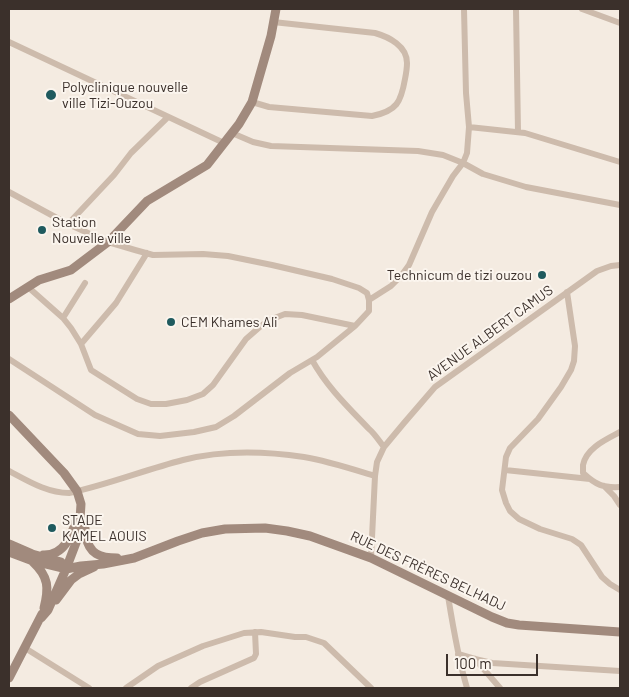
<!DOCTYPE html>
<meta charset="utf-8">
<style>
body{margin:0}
#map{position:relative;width:629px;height:697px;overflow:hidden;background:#f4ebe1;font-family:Barlow,sans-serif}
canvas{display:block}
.frame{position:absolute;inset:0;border:10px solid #3b302b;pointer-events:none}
.scale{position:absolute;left:446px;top:654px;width:92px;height:22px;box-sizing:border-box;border:2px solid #3b302b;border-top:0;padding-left:6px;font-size:15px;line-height:18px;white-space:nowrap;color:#3b302b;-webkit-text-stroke:4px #fbf5ee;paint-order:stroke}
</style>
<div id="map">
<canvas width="629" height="697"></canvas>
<div class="frame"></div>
<div class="scale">100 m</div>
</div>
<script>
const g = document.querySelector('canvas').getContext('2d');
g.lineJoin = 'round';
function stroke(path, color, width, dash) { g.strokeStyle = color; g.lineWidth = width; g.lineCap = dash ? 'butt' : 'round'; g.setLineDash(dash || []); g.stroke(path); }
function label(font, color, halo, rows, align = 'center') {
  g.font = font + ' Barlow,sans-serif'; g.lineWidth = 4; g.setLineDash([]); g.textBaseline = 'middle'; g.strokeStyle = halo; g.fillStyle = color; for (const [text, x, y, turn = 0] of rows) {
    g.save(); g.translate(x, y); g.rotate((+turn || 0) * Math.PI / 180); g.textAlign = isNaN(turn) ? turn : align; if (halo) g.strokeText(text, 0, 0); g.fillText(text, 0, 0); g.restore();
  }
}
stroke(new Path2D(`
 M516 9 518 132
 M582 9 620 23
 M9 42 224 143
 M252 102 269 107 372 116C397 111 401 102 405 79 406 74 407 68 407 63 407 46 389 37 375 33L273 22
 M469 127 525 133 620 162
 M232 133 253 142 271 146 418 151 443 155 463 163 483 174 526 187 620 205
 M9 192 68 224 108 242 135 250 153 255 203 254 228 256 272 265 332 279 359 288 367 293 369 300V311L355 326 317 357 290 373 234 416 216 427 194 432 160 436 138 434 95 415 9 359
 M68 224 114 175 131 153 168 117
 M28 287 63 318 71 328 81 344 91 370 137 399 151 404H166L187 400 203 394 213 385 246 339 262 325 272 319 285 314 302 315 355 326
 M567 292 575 346 574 361 571 370 561 387 538 419 510 448 506 457 502 490 506 503 510 511 519 519 540 529 572 539 581 545 602 577 610 584 620 590
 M369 300 391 286 401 276 409 265 432 212 453 176 463 163 467 153 469 127 466 93 464 9
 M63 318 85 283
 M81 344 116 303 147 253
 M312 360C327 387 348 407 369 429 375 434 379 441 384 447
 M620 432C607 439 586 448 583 465 583 468 583 470 583 473 596 485 603 488 620 487
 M505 470 590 479
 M9 471C28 481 47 493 69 493 107 485 144 470 183 460 222 450 264 451 304 457 328 461 352 469 375 476
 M604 486 614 496 620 505
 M371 558 375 476 377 462 384 447 404 423 435 387 597 271 611 266 620 265
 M448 596C453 627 458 658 467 688
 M25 648 89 688
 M458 654 475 659 492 663 620 671
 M475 659 500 688
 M126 688 158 666 203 646 244 633 261 632 295 637H306L324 643 371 688
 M191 688 200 682 254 658 256 654 255 632`), '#cdbbac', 6);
stroke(new Path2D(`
 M9 299 39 280 71 270 108 242 147 201 207 165 239 124 252 102 271 36 276 9
 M9 415 64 473 77 491 81 504 79 535 66 569 48 610 41 618
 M83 520C85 525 85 530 86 536 89 554 100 558 117 558
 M9 544 32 554 61 562
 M9 552 33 561 66 569 81 566 103 564 134 558 178 541 202 533 225 529 265 528 287 531 310 536 371 558 492 617 507 623 519 625 620 632
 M43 555C64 556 71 536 77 519
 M33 562C49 577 49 588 44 608
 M56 600 71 580 79 574 94 567
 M9 678 42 614`), '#a18a7d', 9);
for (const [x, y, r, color] of [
 [51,95,6,"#1f5a5e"],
 [42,230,5,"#1f5a5e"],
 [542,275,5,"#1f5a5e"],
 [171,322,5,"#1f5a5e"],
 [52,528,5,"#1f5a5e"]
]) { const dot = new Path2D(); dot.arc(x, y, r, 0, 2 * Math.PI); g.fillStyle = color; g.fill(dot); stroke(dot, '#fbf5ee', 2); }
label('14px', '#3b302b', '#fbf5ee', [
 ["Polyclinique nouvelle",62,87],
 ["ville Tizi-Ouzou",62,103],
 ["Station",52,222],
 ["Nouvelle ville",52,238],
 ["Technicum de tizi ouzou",532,275,"right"],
 ["CEM Khames Ali",181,322],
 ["STADE",62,520],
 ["KAMEL AOUIS",62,536]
], 'left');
label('14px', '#3b302b', '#fbf5ee', [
 ["AVENUE ALBERT CAMUS",490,333,-36],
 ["RUE DES FRÈRES BELHADJ",428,571,25]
]);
</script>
